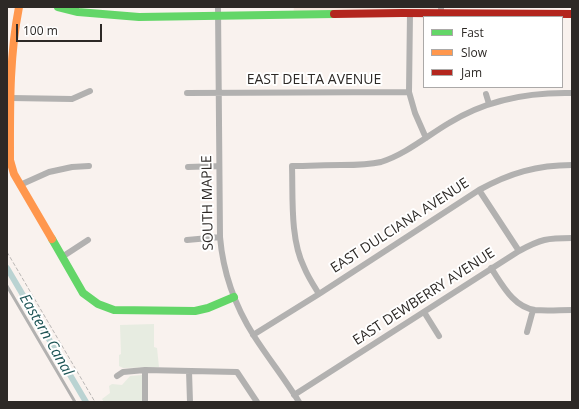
<!DOCTYPE html>
<style>
body{margin:0}
#map{position:relative;width:579px;height:409px;overflow:hidden;background:#f9f2ee;font-family:"Open Sans",sans-serif}
canvas{display:block}
.frame{position:absolute;inset:0;border:8px solid #2d2926;pointer-events:none}
.legend{position:absolute;left:423px;top:16px;width:140px;height:72px;box-sizing:border-box;background:#fff;border:1px solid #aba9a8;margin:0;padding:5px 7px;list-style:none;font-size:12px;color:#2d2926}
.legend li{display:flex;align-items:center;gap:8px;height:20px}
.legend b{width:20px;border:1px solid #aba9a8}
.scale{position:absolute;left:16px;top:24px;width:86px;height:18px;box-sizing:border-box;border:2px solid #2d2926;border-top:0;padding-left:5px;font-size:12px;line-height:14px;white-space:nowrap;color:#2d2926;-webkit-text-stroke:3px #fff;paint-order:stroke}
</style>
<div id="map">
<canvas width="579" height="409"></canvas>
<div class="frame"></div>
<ul class="legend">
<li><b style="height:5px;background:#63d668"></b>Fast</li>
<li><b style="height:5px;background:#ff974d"></b>Slow</li>
<li><b style="height:5px;background:#b3261e"></b>Jam</li>
</ul>
<div class="scale">100 m</div>
</div>
<script>
const g = document.querySelector('canvas').getContext('2d');
g.lineJoin = 'round';
function paint(path, color) { g.fillStyle = color; g.fill(path, 'evenodd'); }
function stroke(path, color, width, dash) { g.strokeStyle = color; g.lineWidth = width; g.lineCap = dash ? 'butt' : 'round'; g.setLineDash(dash || []); g.stroke(path); }
function label(font, color, halo, rows, align = 'center') {
  g.font = font + ' "Open Sans",sans-serif'; g.lineWidth = 4; g.setLineDash([]); g.textBaseline = 'middle'; g.strokeStyle = halo; g.fillStyle = color; for (const [text, x, y, turn = 0] of rows) {
    g.save(); g.translate(x, y); g.rotate((+turn || 0) * Math.PI / 180); g.textAlign = isNaN(turn) ? turn : align; if (halo) g.strokeText(text, 0, 0); g.fillText(text, 0, 0); g.restore();
  }
}
paint(new Path2D(`
 M294 7H441V13L293 16Z`), '#f3e4dd');
paint(new Path2D(`
 M154 324V347L157 348 159 367 123 368 119 366V355L121 354 120 325Z
 M142 375 143 402H104L102 399 110 393 109 386 112 384 122 385 130 376Z`), '#e7ece1');
stroke(new Path2D(`
 M7 268 86 402`), '#bad3d2', 6);
stroke(new Path2D(`
 M7 252 95 402`), '#b9b6b4', 1, [4, 2]);
stroke(new Path2D(`
 M7 286 75 402`), '#b2b1b0', 3);
stroke(new Path2D(`
 M218 7 220 237C223 272 235 306 254 336 268 358 285 379 299 402
 M441 7V13
 M410 13 409 92 415 113 426 138
 M187 93 409 92
 M486 94 489 104
 M11 98 72 99 90 91
 M188 167 219 166
 M20 185 49 172 72 167 89 166
 M479 190 519 251
 M187 240 220 237
 M62 257 88 240
 M491 268C502 284 513 307 535 310 547 311 560 310 572 310
 M319 294C314 286 308 277 304 267 290 239 293 197 292 166 309 166 325 165 341 165 354 165 368 165 381 162 406 154 427 136 449 123 486 100 529 92 572 93
 M424 312 439 336
 M527 332 533 310
 M253 335 319 294 479 190C510 173 537 165 572 165
 M189 371 190 402
 M117 376 123 372 145 370 237 372 257 402
 M294 395 519 251C541 239 547 238 572 238
 M145 402V370`), '#b2b1b0', 6);
stroke(new Path2D(`
 M58 7 78 12 139 17 334 14
 M52 239 83 293 98 304 114 310 195 311 208 308 234 297`), '#63d668', 8);
stroke(new Path2D(`
 M19 7C9 58 10 109 10 160L14 174 52 239`), '#ff974d', 8);
stroke(new Path2D(`
 M334 14 402 13 572 14`), '#b3261e', 8);
label('14px', '#2d2926', '#fff', [
 ["EAST DELTA AVENUE",314,80],
 ["SOUTH MAPLE",208,203,-91],
 ["EAST DULCIANA AVENUE",400,226,-33],
 ["EAST DEWBERRY AVENUE",424,297,-33]
]);
label('italic 15px', '#1d5455', '#fff', [
 ["Eastern Canal",46,335,60]
]);
</script>
